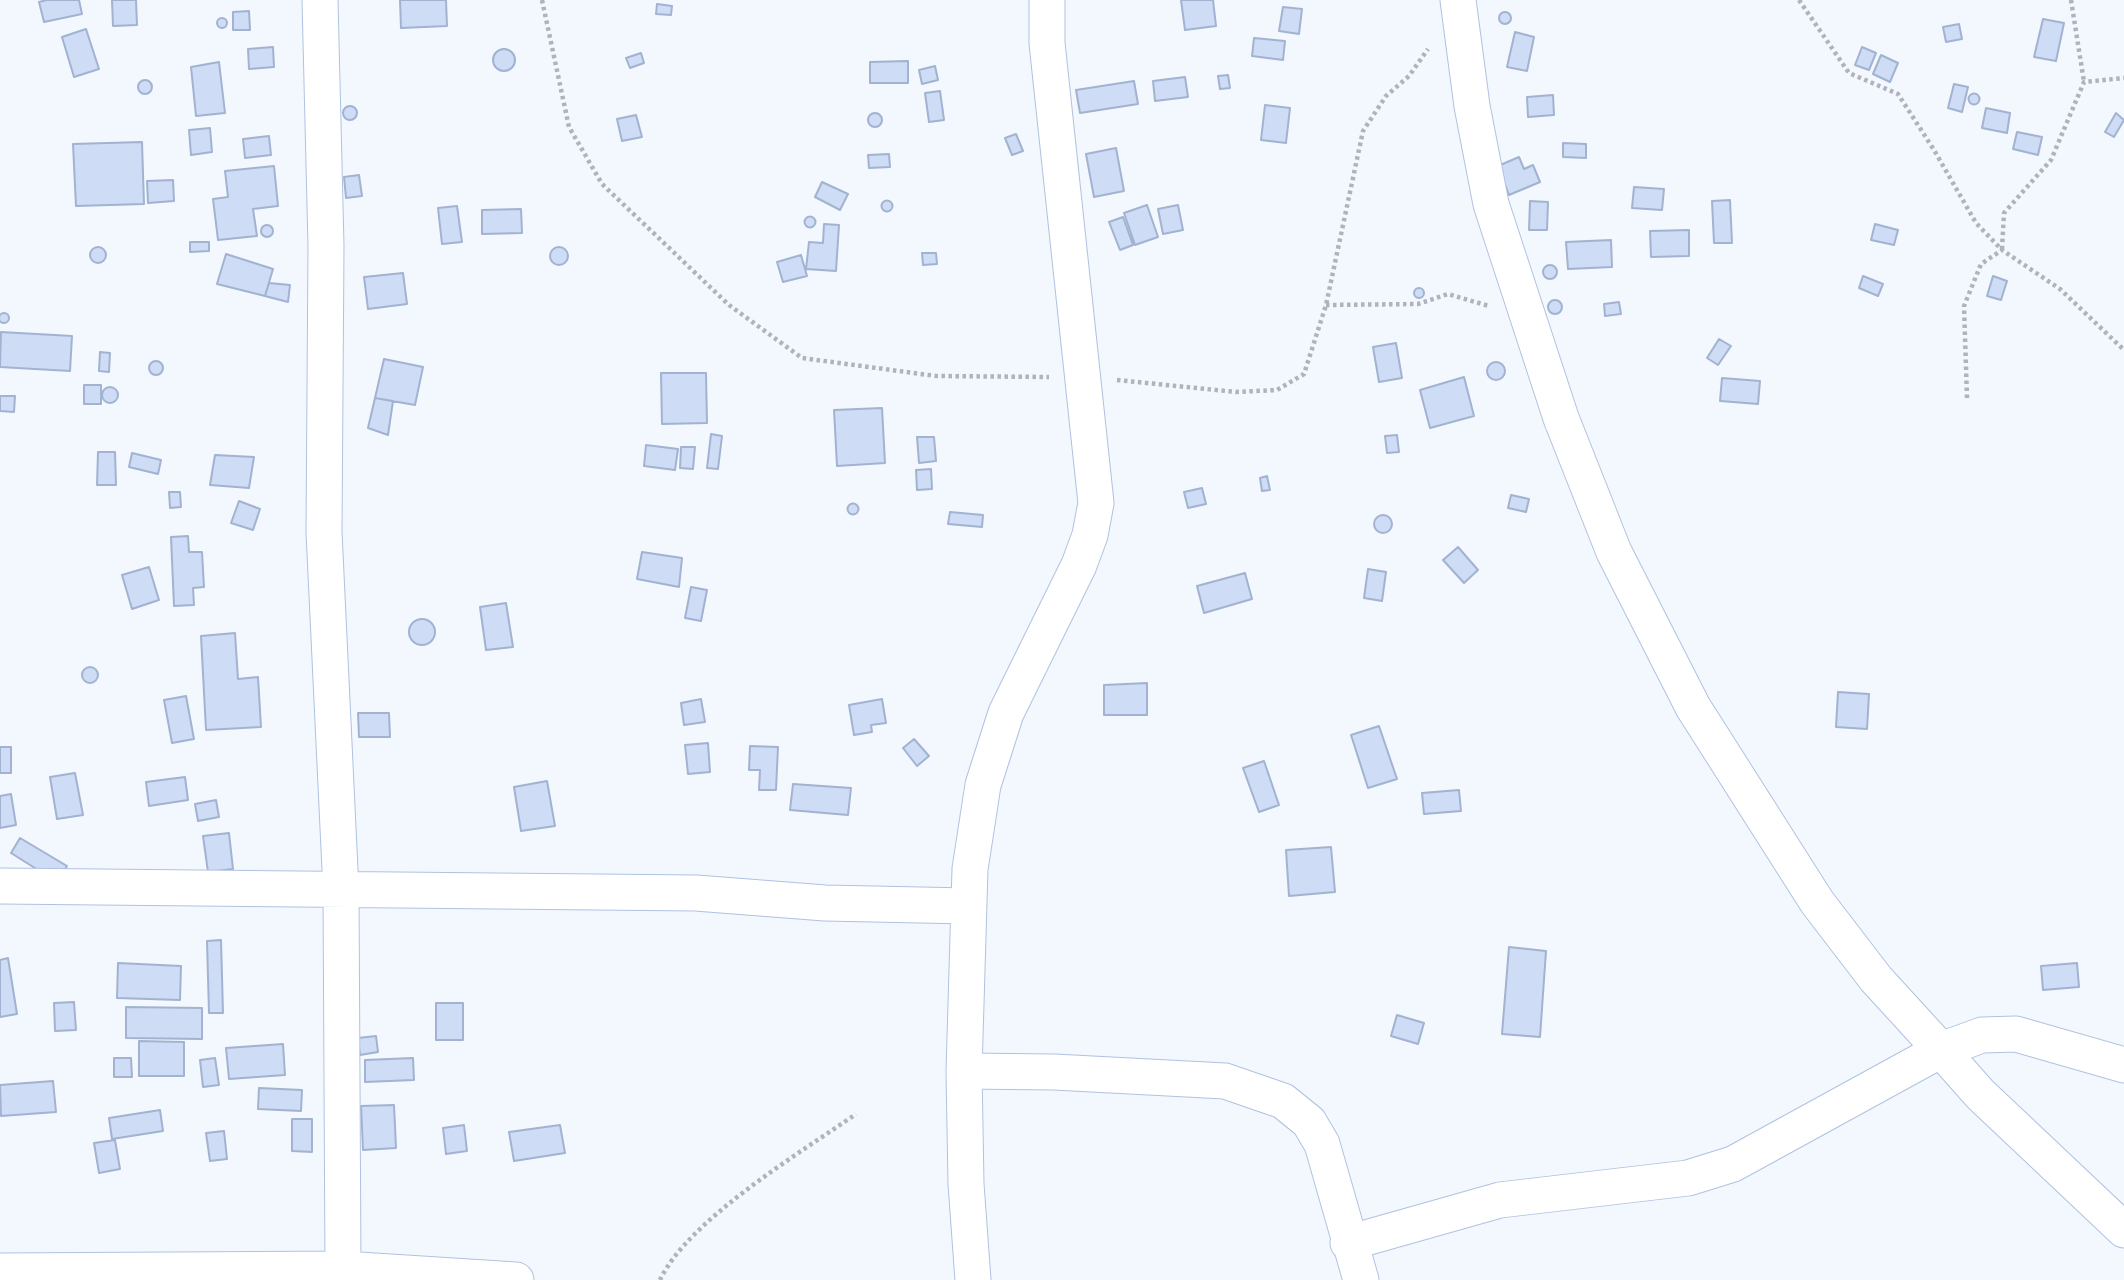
<!DOCTYPE html>
<style>
body{margin:0}
canvas{display:block;background:#f3f7fe}
</style>
<canvas width="2124" height="1280"></canvas>
<script>
const g = document.querySelector('canvas').getContext('2d');
g.lineJoin = 'round';
function paint(path, color) { g.fillStyle = color; g.fill(path, 'evenodd'); }
function stroke(path, color, width, dash) { g.strokeStyle = color; g.lineWidth = width; g.lineCap = dash ? 'butt' : 'round'; g.setLineDash(dash || []); g.stroke(path); }
const building = new Path2D(`
 M47 0H79L82 14 44 22 39 2Z
 M112 0H136L137 25 113 26Z
 M400 0H446L447 26 401 28Z
 M1181 0H1213L1216 26 1185 30Z
 M657 4 672 6 671 15 656 14Z
 M1283 7 1302 9 1299 34 1279 31Z
 M249 11 250 30H233V12Z
 M1499 18a6 6 0 1 1 12 0a6 6 0 1 1-12 0Z
 M217 23a5 5 0 1 1 10 0a5 5 0 1 1-10 0Z
 M2043 19 2064 23 2056 61 2034 57Z
 M1959 24 1962 39 1946 42 1943 27Z
 M86 29 99 69 74 77 62 37Z
 M1515 32 1534 37 1527 71 1507 67Z
 M1254 38 1285 41 1283 60 1252 56Z
 M273 47 274 67 249 69 248 49Z
 M1862 47 1876 53 1869 70 1855 65Z
 M493 60a11 11 0 1 1 22 0a11 11 0 1 1-22 0Z
 M641 53 644 63 630 68 626 58Z
 M1881 55 1898 63 1890 82 1873 74Z
 M908 61V83H870V62Z
 M219 62 225 113 196 116 191 67Z
 M935 66 938 80 922 84 919 70Z
 M1228 75 1230 88 1220 89 1218 76Z
 M1185 77 1188 97 1155 101 1153 81Z
 M138 87a7 7 0 1 1 14 0a7 7 0 1 1-14 0Z
 M1134 81 1138 104 1080 113 1076 90Z
 M1954 84 1968 87 1962 112 1948 108Z
 M940 91 944 120 929 122 925 93Z
 M1968.5 99a5.5 5.5 0 1 1 11 0a5.5 5.5 0 1 1-11 0Z
 M1553 95 1554 115 1528 117 1527 97Z
 M1265 105 1290 108 1286 143 1261 140Z
 M343 113a7 7 0 1 1 14 0a7 7 0 1 1-14 0Z
 M1986 108 2010 113 2007 133 1982 128Z
 M2116 113 2124 120 2114 137 2105 132Z
 M868 120a7 7 0 1 1 14 0a7 7 0 1 1-14 0Z
 M636 115 642 137 622 141 617 119Z
 M210 128 212 152 191 155 189 130Z
 M2017 132 2042 137 2038 155 2013 149Z
 M1016 134 1023 151 1012 155 1005 138Z
 M269 136 271 155 245 158 243 139Z
 M142 142 144 204 76 206 73 144Z
 M1563 143 1586 144V158L1563 157Z
 M1116 148 1124 191 1094 197 1086 154Z
 M889 154 890 167 869 168 868 155Z
 M1519 157 1524 169 1533 165 1540 182 1509 195 1498 166Z
 M274 166 278 206 253 209 257 236 218 240 213 199 228 197 225 171Z
 M359 175 362 196 346 198 344 177Z
 M173 180 174 201 148 203 147 181Z
 M822 182 848 194 840 210 815 197Z
 M1634 187 1664 189 1662 210 1632 208Z
 M1730 200 1732 243H1714L1712 201Z
 M881.5 206a5.5 5.5 0 1 1 11 0a5.5 5.5 0 1 1-11 0Z
 M1530 201 1548 202 1547 230H1529Z
 M1147 205 1158 237 1135 245 1124 213Z
 M1178 205 1183 230 1163 234 1158 209Z
 M457 206 462 242 442 244 438 208Z
 M521 209 522 233 482 234V210Z
 M804.5 222a5.5 5.5 0 1 1 11 0a5.5 5.5 0 1 1-11 0Z
 M1123 217 1133 245 1120 250 1109 222Z
 M824 224 839 225 836 271 806 269 809 242 823 243Z
 M1875 224 1898 230 1894 245 1871 240Z
 M261 231a6 6 0 1 1 12 0a6 6 0 1 1-12 0Z
 M1689 230V256L1651 257 1650 231Z
 M1611 240 1612 267 1568 269 1566 242Z
 M190 242H209V251L190 252Z
 M550 256a9 9 0 1 1 18 0a9 9 0 1 1-18 0Z
 M90 255a8 8 0 1 1 16 0a8 8 0 1 1-16 0Z
 M922 253H936L937 264 923 265Z
 M226 254 273 269 265 296 217 284Z
 M801 255 807 276 783 282 777 262Z
 M1543 272a7 7 0 1 1 14 0a7 7 0 1 1-14 0Z
 M403 273 407 304 368 309 364 277Z
 M1863 276 1883 284 1878 296 1859 288Z
 M1993 276 2007 281 2001 300 1987 296Z
 M269 283 290 285 288 302 265 296Z
 M1414 293a5 5 0 1 1 10 0a5 5 0 1 1-10 0Z
 M1548 307a7 7 0 1 1 14 0a7 7 0 1 1-14 0Z
 M1619 302 1621 314 1605 316 1604 304Z
 M-1 318a5 5 0 1 1 10 0a5 5 0 1 1-10 0Z
 M1 332 72 336 70 371 0 367Z
 M1719 339 1731 346 1718 365 1707 358Z
 M1396 343 1402 378 1379 382 1373 347Z
 M100 352 110 353 109 372 99 371Z
 M384 359 423 367 415 405 375 398Z
 M149 368a7 7 0 1 1 14 0a7 7 0 1 1-14 0Z
 M1487 371a9 9 0 1 1 18 0a9 9 0 1 1-18 0Z
 M661 373H706L707 423 662 424Z
 M1464 377 1474 416 1430 428 1420 390Z
 M1722 378 1760 381 1758 404 1720 401Z
 M84 385H101V404H84Z
 M102 395a8 8 0 1 1 16 0a8 8 0 1 1-16 0Z
 M0 396H15L14 412 0 411Z
 M375 398 393 401 388 435 368 428Z
 M882 408 885 463 837 466 834 410Z
 M711 434 722 436 718 469 707 468Z
 M1397 435 1399 452 1387 453 1385 436Z
 M917 437H934L936 461 919 463Z
 M646 445 678 449 675 470 644 466Z
 M681 447H695L693 469 680 468Z
 M98 452H115L116 485H97Z
 M132 453 161 460 158 474 129 467Z
 M215 455 254 457 249 488 210 485Z
 M931 469 932 489 917 490 916 470Z
 M1267 476 1270 490 1262 491 1260 478Z
 M1202 488 1206 504 1188 508 1184 492Z
 M169 492H180L181 507 170 508Z
 M1511 495 1529 499 1526 512 1508 508Z
 M239 501 260 509 253 530 231 523Z
 M847.5 509a5.5 5.5 0 1 1 11 0a5.5 5.5 0 1 1-11 0Z
 M950 512 983 515 982 527 948 524Z
 M1374 524a9 9 0 1 1 18 0a9 9 0 1 1-18 0Z
 M188 536 189 552H202L204 587 193 588 194 605 174 606 171 537Z
 M1458 547 1478 570 1464 583 1443 560Z
 M642 552 682 558 679 587 637 579Z
 M149 567 159 600 132 609 122 575Z
 M1368 569 1386 572 1382 601 1364 598Z
 M1245 573 1252 599 1204 613 1197 586Z
 M691 587 707 590 701 621 685 618Z
 M506 603 513 647 486 650 480 607Z
 M409 632a13 13 0 1 1 26 0a13 13 0 1 1-26 0Z
 M235 633 238 679 258 677 261 727 206 730 201 636Z
 M82 675a8 8 0 1 1 16 0a8 8 0 1 1-16 0Z
 M1147 683V715H1104V685Z
 M1838 692 1869 694 1867 729 1836 727Z
 M186 696 194 739 172 743 164 700Z
 M701 699 705 722 684 725 681 703Z
 M882 699 886 723 871 725 872 732 854 735 849 705Z
 M358 713H389L390 737H359Z
 M1379 726 1397 779 1368 788 1351 735Z
 M914 739 929 756 917 766 903 748Z
 M708 743 710 772 688 774 685 745Z
 M750 746 778 747 776 790H759L760 770H749Z
 M0 747H11V773H0Z
 M1264 761 1279 805 1259 812 1243 768Z
 M75 773 83 815 57 819 50 777Z
 M185 777 188 800 149 806 146 782Z
 M547 781 555 826 521 831 514 787Z
 M793 784 851 788 848 815 790 810Z
 M1459 790 1461 811 1424 814 1422 793Z
 M11 794 16 825 0 828V796Z
 M216 800 219 817 198 821 195 804Z
 M229 833 233 869 208 872 203 836Z
 M20 838 67 866 57 882 11 853Z
 M1331 847 1335 892 1289 896 1286 850Z
 M221 940 223 1013H209L207 941Z
 M1509 947 1546 951 1540 1037 1502 1034Z
 M8 958 17 1014 0 1017V960Z
 M118 963 181 966 180 1000 117 998Z
 M2077 963 2079 987 2043 990 2041 966Z
 M74 1002 76 1030 55 1031 54 1003Z
 M436 1003H463V1040H436Z
 M126 1007 202 1008V1039L126 1038Z
 M1397 1015 1424 1023 1418 1044 1391 1036Z
 M376 1036 378 1052 360 1055 358 1038Z
 M139 1041 184 1042V1076H139Z
 M283 1044 285 1075 229 1079 226 1048Z
 M114 1058H131L132 1077H114Z
 M215 1058 219 1085 203 1087 200 1060Z
 M413 1058 414 1080 365 1082V1060Z
 M53 1081 56 1112 1 1116 0 1085Z
 M259 1088 302 1090 301 1111 258 1109Z
 M394 1105 396 1148 363 1150 361 1106Z
 M160 1110 163 1131 112 1139 109 1118Z
 M292 1119H312V1152L292 1151Z
 M464 1125 467 1151 446 1154 443 1128Z
 M560 1125 565 1153 514 1161 509 1132Z
 M224 1131 227 1159 210 1161 206 1133Z
 M115 1140 120 1169 99 1173 94 1143Z`);
paint(building, '#cedcf5');
stroke(building, '#a1b3d1', 2);
const minor = new Path2D(`
 M320 0 326 246 324 532 341 891 343 1269 516 1280
 M0 886 696 893 825 903 969 906
 M2124 1065 2016 1034 1982 1035 1941 1050 1980 1094 2124 1230
 M964 1071 1054 1072 1225 1081 1283 1101 1309 1122 1322 1144 1361 1280
 M1348 1243 1500 1200 1688 1178 1733 1164 1941 1050 1876 979 1817 902 1693 707 1614 552 1561 418 1491 204 1472 106 1458 0
 M0 1271 343 1269V1280
 M973 1280 966 1184 964 1071 970 869 983 785 1006 713 1079 565 1090 535 1096 503 1047 43V0`);
stroke(minor, '#b0c2e1', 37);
stroke(new Path2D(`
 M542 0 569 127 602 184 729 305 802 358 936 376 1049 377
 M1799 0 1849 73 1898 94 1934 150 1976 223 2002 250
 M2071 0 2084 82
 M2002 249 2004 213 2051 160 2084 82 2124 78
 M1326 305 1418 304 1448 294 1489 306
 M1117 380 1236 392 1277 390 1304 374 1326 305 1363 131 1386 96 1409 76 1428 49
 M1967 398 1964 306 1981 264 2002 250 2060 289 2124 350
 M660 1280C688 1220 800 1153 856 1114`), '#aeb3bc', 4.5, [3.5, 3.5]);
stroke(minor, '#fff', 35);
</script>
